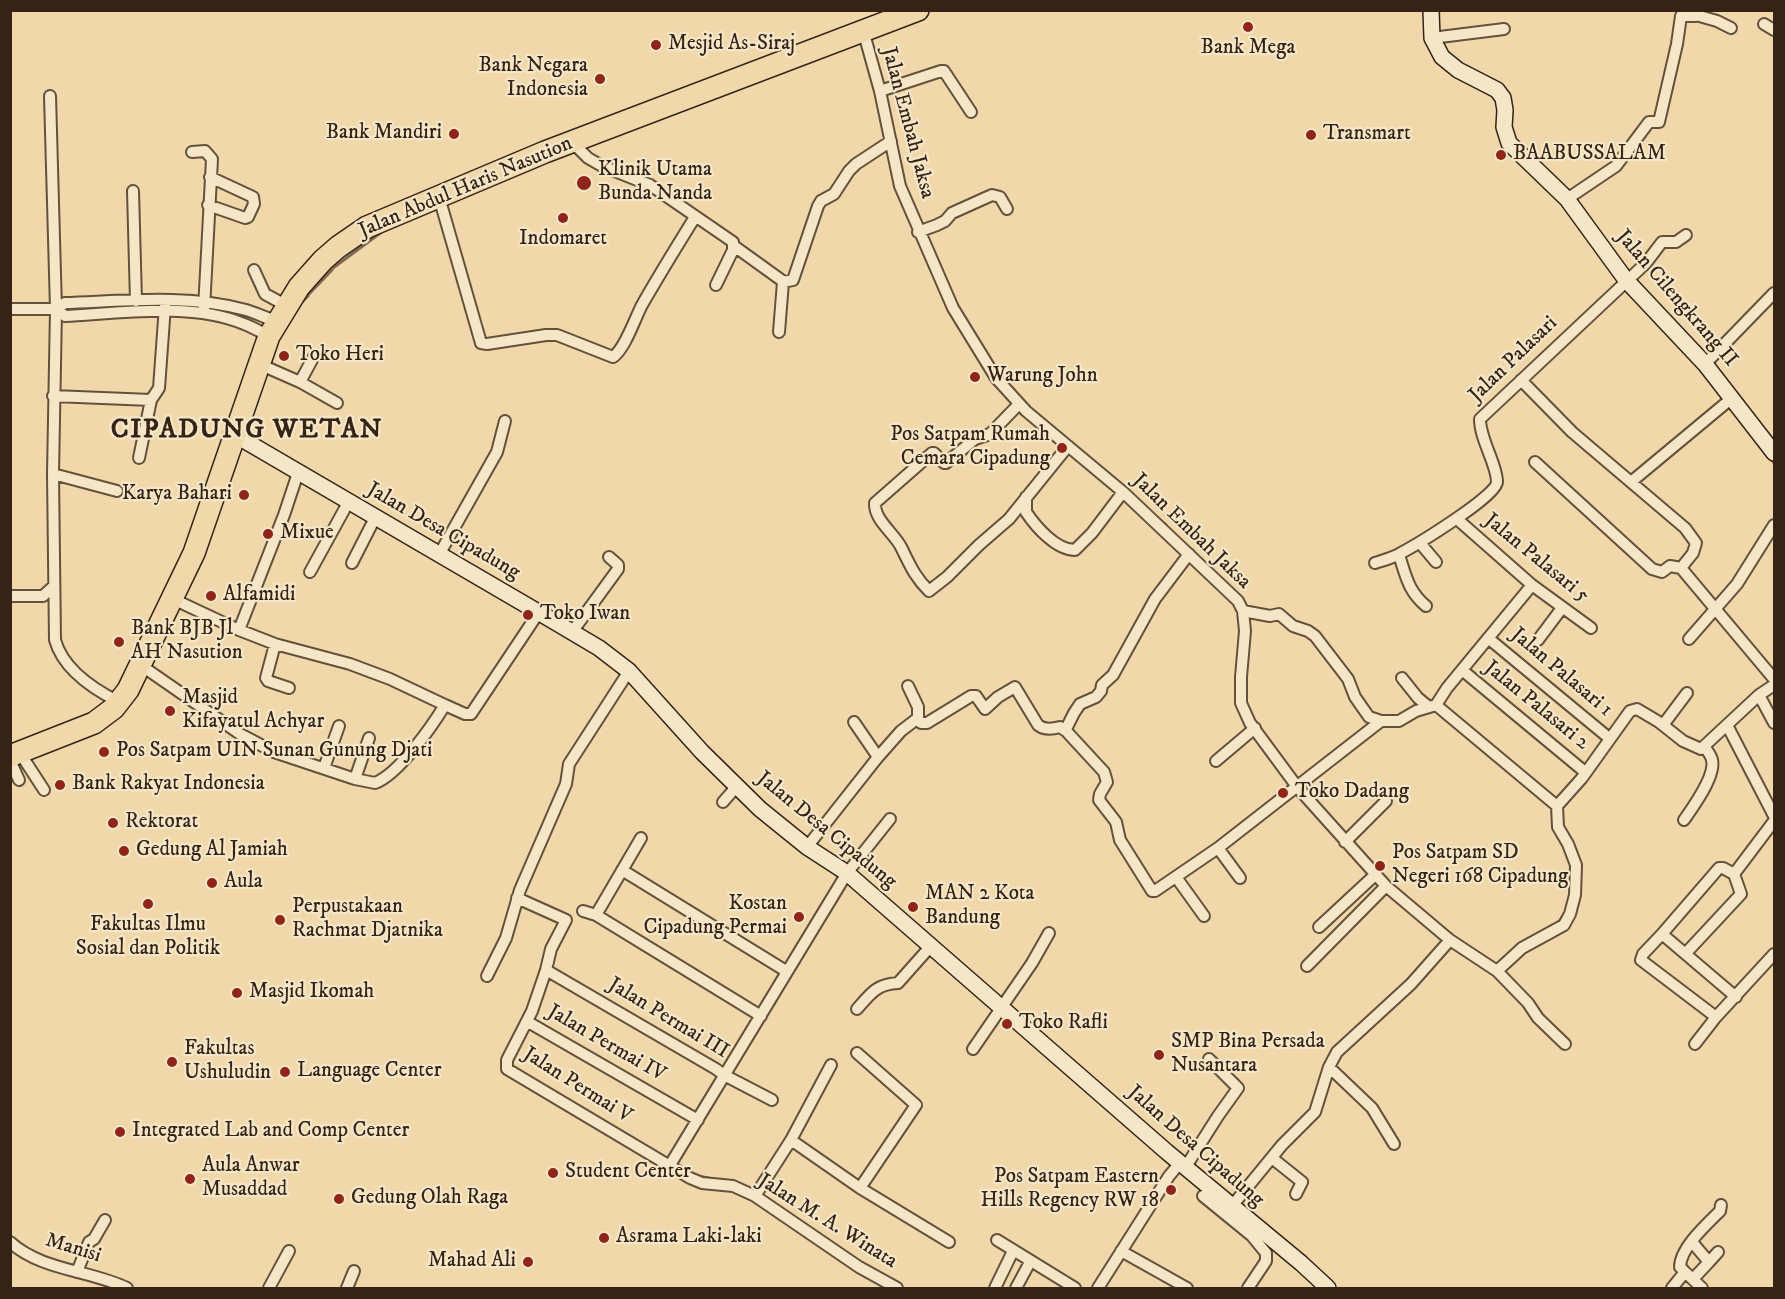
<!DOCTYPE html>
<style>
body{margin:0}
#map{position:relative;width:1785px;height:1299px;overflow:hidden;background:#f1d8aa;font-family:"IM FELL DW Pica",serif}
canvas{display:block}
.frame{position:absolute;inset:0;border:12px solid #352416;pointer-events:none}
</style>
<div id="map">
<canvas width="1785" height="1299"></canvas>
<div class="frame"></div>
</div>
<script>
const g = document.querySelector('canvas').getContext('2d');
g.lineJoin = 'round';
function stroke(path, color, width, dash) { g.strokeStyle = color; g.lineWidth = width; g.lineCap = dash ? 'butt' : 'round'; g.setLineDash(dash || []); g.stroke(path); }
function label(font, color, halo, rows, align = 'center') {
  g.font = font + ' "IM FELL DW Pica",serif'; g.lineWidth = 4.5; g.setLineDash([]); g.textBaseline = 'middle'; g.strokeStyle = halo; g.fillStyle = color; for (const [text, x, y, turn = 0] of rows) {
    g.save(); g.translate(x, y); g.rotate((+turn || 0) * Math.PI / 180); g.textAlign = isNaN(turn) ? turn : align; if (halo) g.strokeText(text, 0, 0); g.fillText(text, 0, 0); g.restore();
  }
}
stroke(new Path2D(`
 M333 268 383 231
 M309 294 332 270
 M301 303 308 296
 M1770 457 1774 463
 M1155 516 1166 525
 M1558 923 1564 914
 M698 1176 718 1180`), '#7f6b51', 3);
const street = new Path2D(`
 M1696 15 1717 21 1731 28
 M1764 24 1774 30
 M863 30 880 91 900 186 953 308 996 378 1026 411 1123 492 1238 601 1243 611 1245 631 1241 677V703L1250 723 1298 788 1386 886 1450 940 1497 971 1528 1003 1538 1018 1565 1044
 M1432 38 1504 29
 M880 91 941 71H944L971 112
 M50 96 56 309 53 474 55 640C63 669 93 689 119 702
 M572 142 588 158 602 166 650 185 733 242V250L716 285
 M192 152 205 151 212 159 204 309
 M133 191 136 301
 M439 197 481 343 487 344 546 335H557L613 357C625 349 635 318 642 305 659 275 677 246 695 217
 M1567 199 1616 166 1649 122H1659L1677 44 1681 16H1695L1697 10
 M208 205 245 218 248 217 254 204 253 197 210 177
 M918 232 937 225 945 221 952 213 992 195 1000 197 1007 209
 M734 246 784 282
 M254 270 265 294 287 306
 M10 309H56L65 316C120 313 192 302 244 324 252 327 261 332 269 336
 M56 309 65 303C125 301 188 294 246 310 256 313 266 318 276 321
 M779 332 783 282 793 280 818 206 821 201 834 194 849 171 856 164 891 141
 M259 364 300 382 337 403
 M1705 364 1774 293
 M1521 380 1572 432 1685 528 1696 543 1693 553 1681 568 1774 679
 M300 382 313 358
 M53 396 151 400
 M1019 404 990 434 975 439 946 463H944L934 453H932L875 503C874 520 894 533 901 547 910 565 914 576 929 591L947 577 979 545 1009 519 1068 446
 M139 458 151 400 159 388 165 306
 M1535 462 1652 569 1662 572 1670 566 1681 568
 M53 474 117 491
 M1631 482 1732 398
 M1026 497V512C1036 527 1056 550 1075 550L1092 533 1123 492
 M1457 519 1532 585 1591 628
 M1420 543 1436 562
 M440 553 497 452 505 421
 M1189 554 1155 599 1113 675 1102 685 1101 691 1096 697 1080 704 1074 713 1066 729 1068 733 1104 772 1107 782 1100 794 1099 800 1116 822 1120 840 1152 891H1155L1218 848 1381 721
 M1399 555C1406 576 1408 591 1426 606
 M352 563 376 516
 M1375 563C1384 560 1393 558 1401 553 1416 545 1497 496 1497 482 1497 464 1480 440 1480 419L1646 263 1662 242H1676L1686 235
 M310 572 349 501
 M10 596H43L54 586
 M173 599 239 630 275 644 350 664 390 679 445 705
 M1243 611 1270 616 1279 614 1293 626 1308 631 1315 636 1348 679 1355 697 1369 717 1381 721H1399L1416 711 1436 705 1447 688 1532 585
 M239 630 284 515 298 473
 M572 632 618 569V565L609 557
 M1488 638 1609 738
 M1689 639 1737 584 1774 525
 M1538 640 1562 608
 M275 644 266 678 268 681 289 688
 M142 666 240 734 274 752 355 779 375 783C399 774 432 726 445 705L465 714H471L539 612
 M1462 670 1585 772
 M1402 678 1418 698 1429 707
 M1759 695 1774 723
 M1436 705 1557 806
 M917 719 921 723H927L971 696H976L985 709 998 697 1015 687 1038 725C1044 730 1053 729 1060 727L1066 731
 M854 722 878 757
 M1663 725 1687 693
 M1727 725 1774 816
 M20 753 44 790
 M10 760 19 780
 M1216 761 1255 728
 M324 768 339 726
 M355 779 369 738
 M723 802 737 786
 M1684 820C1693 807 1716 776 1712 760 1711 755 1707 751 1705 747
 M1345 842 1386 801
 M807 847 878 757 901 731 918 718V707L908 686
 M1218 848 1240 878
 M622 870 786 971
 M1734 874 1723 868H1719L1662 934 1736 997
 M1176 877 1204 916
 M517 898 566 920 551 949 546 970 532 1011 507 1060V1069L690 1178 702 1183 733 1186 755 1196 859 1267 897 1288
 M583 911 596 915 761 1016
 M596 915 641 838
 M1319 927 1375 875
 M1662 934 1643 954 1641 960 1716 1017
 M1686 953 1741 894 1734 874 1774 821
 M1307 966 1386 886
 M546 970 716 1069 724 1075 772 1100
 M1497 971 1522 948 1564 925 1570 914 1575 895 1576 865 1568 844 1558 827 1557 806 1582 778 1630 711 1637 709 1659 722 1683 741 1701 749 1759 695 1774 685
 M487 976 506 938 520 890 566 784 569 764 629 671
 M857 1009C871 993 877 984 898 983L930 947
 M528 1022 698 1120
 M1695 1044 1716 1017 1774 954
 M973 1049 1032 963 1049 933
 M857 1053 916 1105 860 1188
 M1329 1067 1372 1108 1394 1144
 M791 1140 860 1188 949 1242
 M1272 1158 1302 1182 1296 1194
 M670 1165 847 873 890 819
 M1185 1168 1218 1116 1238 1088 1209 1059
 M755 1196 791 1140 831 1065
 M1203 1196 1252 1236 1266 1253V1261L1248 1288
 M1232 1206 1282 1145 1315 1112 1329 1067 1337 1052 1411 984 1450 940
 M997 1240 1075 1288
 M10 1242C42 1271 90 1270 127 1288
 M1692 1242 1709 1262 1718 1252
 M1121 1251 1187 1288
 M77 1272 89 1242 94 1239 105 1220
 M1685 1272 1702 1288
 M1693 1279 1709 1262
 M269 1288 289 1251
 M347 1288 354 1271
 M995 1288 1013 1251
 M1016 1288 1030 1262
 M1098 1288 1169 1176 1180 1163
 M1672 1288 1685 1272 1680 1267C1680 1248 1707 1224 1720 1211L1721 1205`);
const secondary = new Path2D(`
 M1431 10 1432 38 1442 57 1458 70 1497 90 1503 98 1505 110 1504 127 1509 143 1567 199 1626 280 1705 364 1774 453
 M235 435 550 619 599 648 629 671 702 752 760 809 807 847 847 873 1167 1152 1301 1263 1328 1288`);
const highway = new Path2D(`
 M10 756 94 723 114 708 128 690 194 553 269 336 299 287 323 260 338 247 367 227 545 152 918 10`);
stroke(street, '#64513b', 14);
stroke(secondary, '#352416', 18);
stroke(highway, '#352416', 24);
stroke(street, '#f6e6c8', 10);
stroke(secondary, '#f6e6c8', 15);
stroke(highway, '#f1d8aa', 21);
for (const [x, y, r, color] of [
 [1248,27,6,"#8f2418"],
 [656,45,6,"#8f2418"],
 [600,79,6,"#8f2418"],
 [454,134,6,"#8f2418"],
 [1311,135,6,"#8f2418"],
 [1501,155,6,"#8f2418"],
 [584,183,8,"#8f2418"],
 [563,218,6,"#8f2418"],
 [284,356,6,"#8f2418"],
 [975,377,6,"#8f2418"],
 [1062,448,6,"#8f2418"],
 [244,495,6,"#8f2418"],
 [268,534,6,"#8f2418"],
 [211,596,6,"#8f2418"],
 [528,615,6,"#8f2418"],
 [119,642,6,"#8f2418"],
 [170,711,6,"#8f2418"],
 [104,752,6,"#8f2418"],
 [60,785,6,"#8f2418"],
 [1283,793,6,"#8f2418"],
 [113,823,6,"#8f2418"],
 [124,851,6,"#8f2418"],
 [1380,866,6,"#8f2418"],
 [212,883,6,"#8f2418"],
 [148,904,6,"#8f2418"],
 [913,907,6,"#8f2418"],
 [799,917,6,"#8f2418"],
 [280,920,6,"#8f2418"],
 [237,993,6,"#8f2418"],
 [1007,1024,6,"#8f2418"],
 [1159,1055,6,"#8f2418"],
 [172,1062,6,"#8f2418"],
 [285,1072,6,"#8f2418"],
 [120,1132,6,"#8f2418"],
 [553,1173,6,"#8f2418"],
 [190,1179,6,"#8f2418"],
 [1171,1190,6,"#8f2418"],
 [339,1199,6,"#8f2418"],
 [604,1238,6,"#8f2418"],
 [528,1262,6,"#8f2418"]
]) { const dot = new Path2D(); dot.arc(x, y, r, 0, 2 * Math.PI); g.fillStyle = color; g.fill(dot); stroke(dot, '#f6e6c8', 2); }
label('21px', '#352416', '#f6e6c8', [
 ["Mesjid As-Siraj",668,45],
 ["Bank Mega",1248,49,"center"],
 ["Bank Negara",588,67,"right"],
 ["Indonesia",588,91,"right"],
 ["Bank Mandiri",442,134,"right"],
 ["Transmart",1323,135],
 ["BAABUSSALAM",1513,155],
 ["Klinik Utama",598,171],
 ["Bunda Nanda",598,195],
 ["Indomaret",563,240,"center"],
 ["Toko Heri",296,356],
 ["Warung John",987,377],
 ["Pos Satpam Rumah",1050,436,"right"],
 ["Cemara Cipadung",1050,460,"right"],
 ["Karya Bahari",232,495,"right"],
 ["Mixue",280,534],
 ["Alfamidi",223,596],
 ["Toko Iwan",540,615],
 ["Bank BJB Jl",131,630],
 ["AH Nasution",131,654],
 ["Masjid",182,699],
 ["Kifayatul Achyar",182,723],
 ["Pos Satpam UIN Sunan Gunung Djati",116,752],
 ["Bank Rakyat Indonesia",72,785],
 ["Toko Dadang",1295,793],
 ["Rektorat",125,823],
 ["Gedung Al Jamiah",136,851],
 ["Pos Satpam SD",1392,854],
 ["Negeri 168 Cipadung",1392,878],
 ["Aula",224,883],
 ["MAN 2 Kota",925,895],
 ["Bandung",925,919],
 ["Kostan",787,905,"right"],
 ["Cipadung Permai",787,929,"right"],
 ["Perpustakaan",292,908],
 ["Rachmat Djatnika",292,932],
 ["Fakultas Ilmu",148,926,"center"],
 ["Sosial dan Politik",148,950,"center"],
 ["Masjid Ikomah",249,993],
 ["Toko Rafli",1019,1024],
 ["SMP Bina Persada",1171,1043],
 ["Nusantara",1171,1067],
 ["Fakultas",184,1050],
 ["Ushuludin",184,1074],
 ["Language Center",297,1072],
 ["Integrated Lab and Comp Center",132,1132],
 ["Aula Anwar",202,1167],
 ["Musaddad",202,1191],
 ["Student Center",565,1173],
 ["Pos Satpam Eastern",1159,1178,"right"],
 ["Hills Regency RW 18",1159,1202,"right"],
 ["Gedung Olah Raga",351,1199],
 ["Asrama Laki-laki",616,1238],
 ["Mahad Ali",516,1262,"right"]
], 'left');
label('21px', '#352416', '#f6e6c8', [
 ["Jalan Embah Jaksa",907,123,75],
 ["Jalan Abdul Haris Nasution",466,188,-23],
 ["Jalan Cilengkrang II",1676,299,49],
 ["Jalan Palasari",1514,360,-44],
 ["Jalan Desa Cipadung",443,532,30],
 ["Jalan Embah Jaksa",1191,532,44],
 ["Jalan Palasari 5",1536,559,39],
 ["Jalan Palasari 1",1561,673,40],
 ["Jalan Palasari 2",1536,706,39],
 ["Jalan Desa Cipadung",826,831,39],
 ["Jalan Permai III",668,1019,31],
 ["Jalan Permai IV",606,1044,30],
 ["Jalan Permai V",577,1086,32],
 ["Jalan Desa Cipadung",1195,1147,41],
 ["Jalan M. A. Winata",827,1222,32],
 ["Manisi",73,1249,17]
]);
g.letterSpacing = '1.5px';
label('bold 27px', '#352416', '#f6e6c8', [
 ["CIPADUNG WETAN",247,431]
]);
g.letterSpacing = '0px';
</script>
